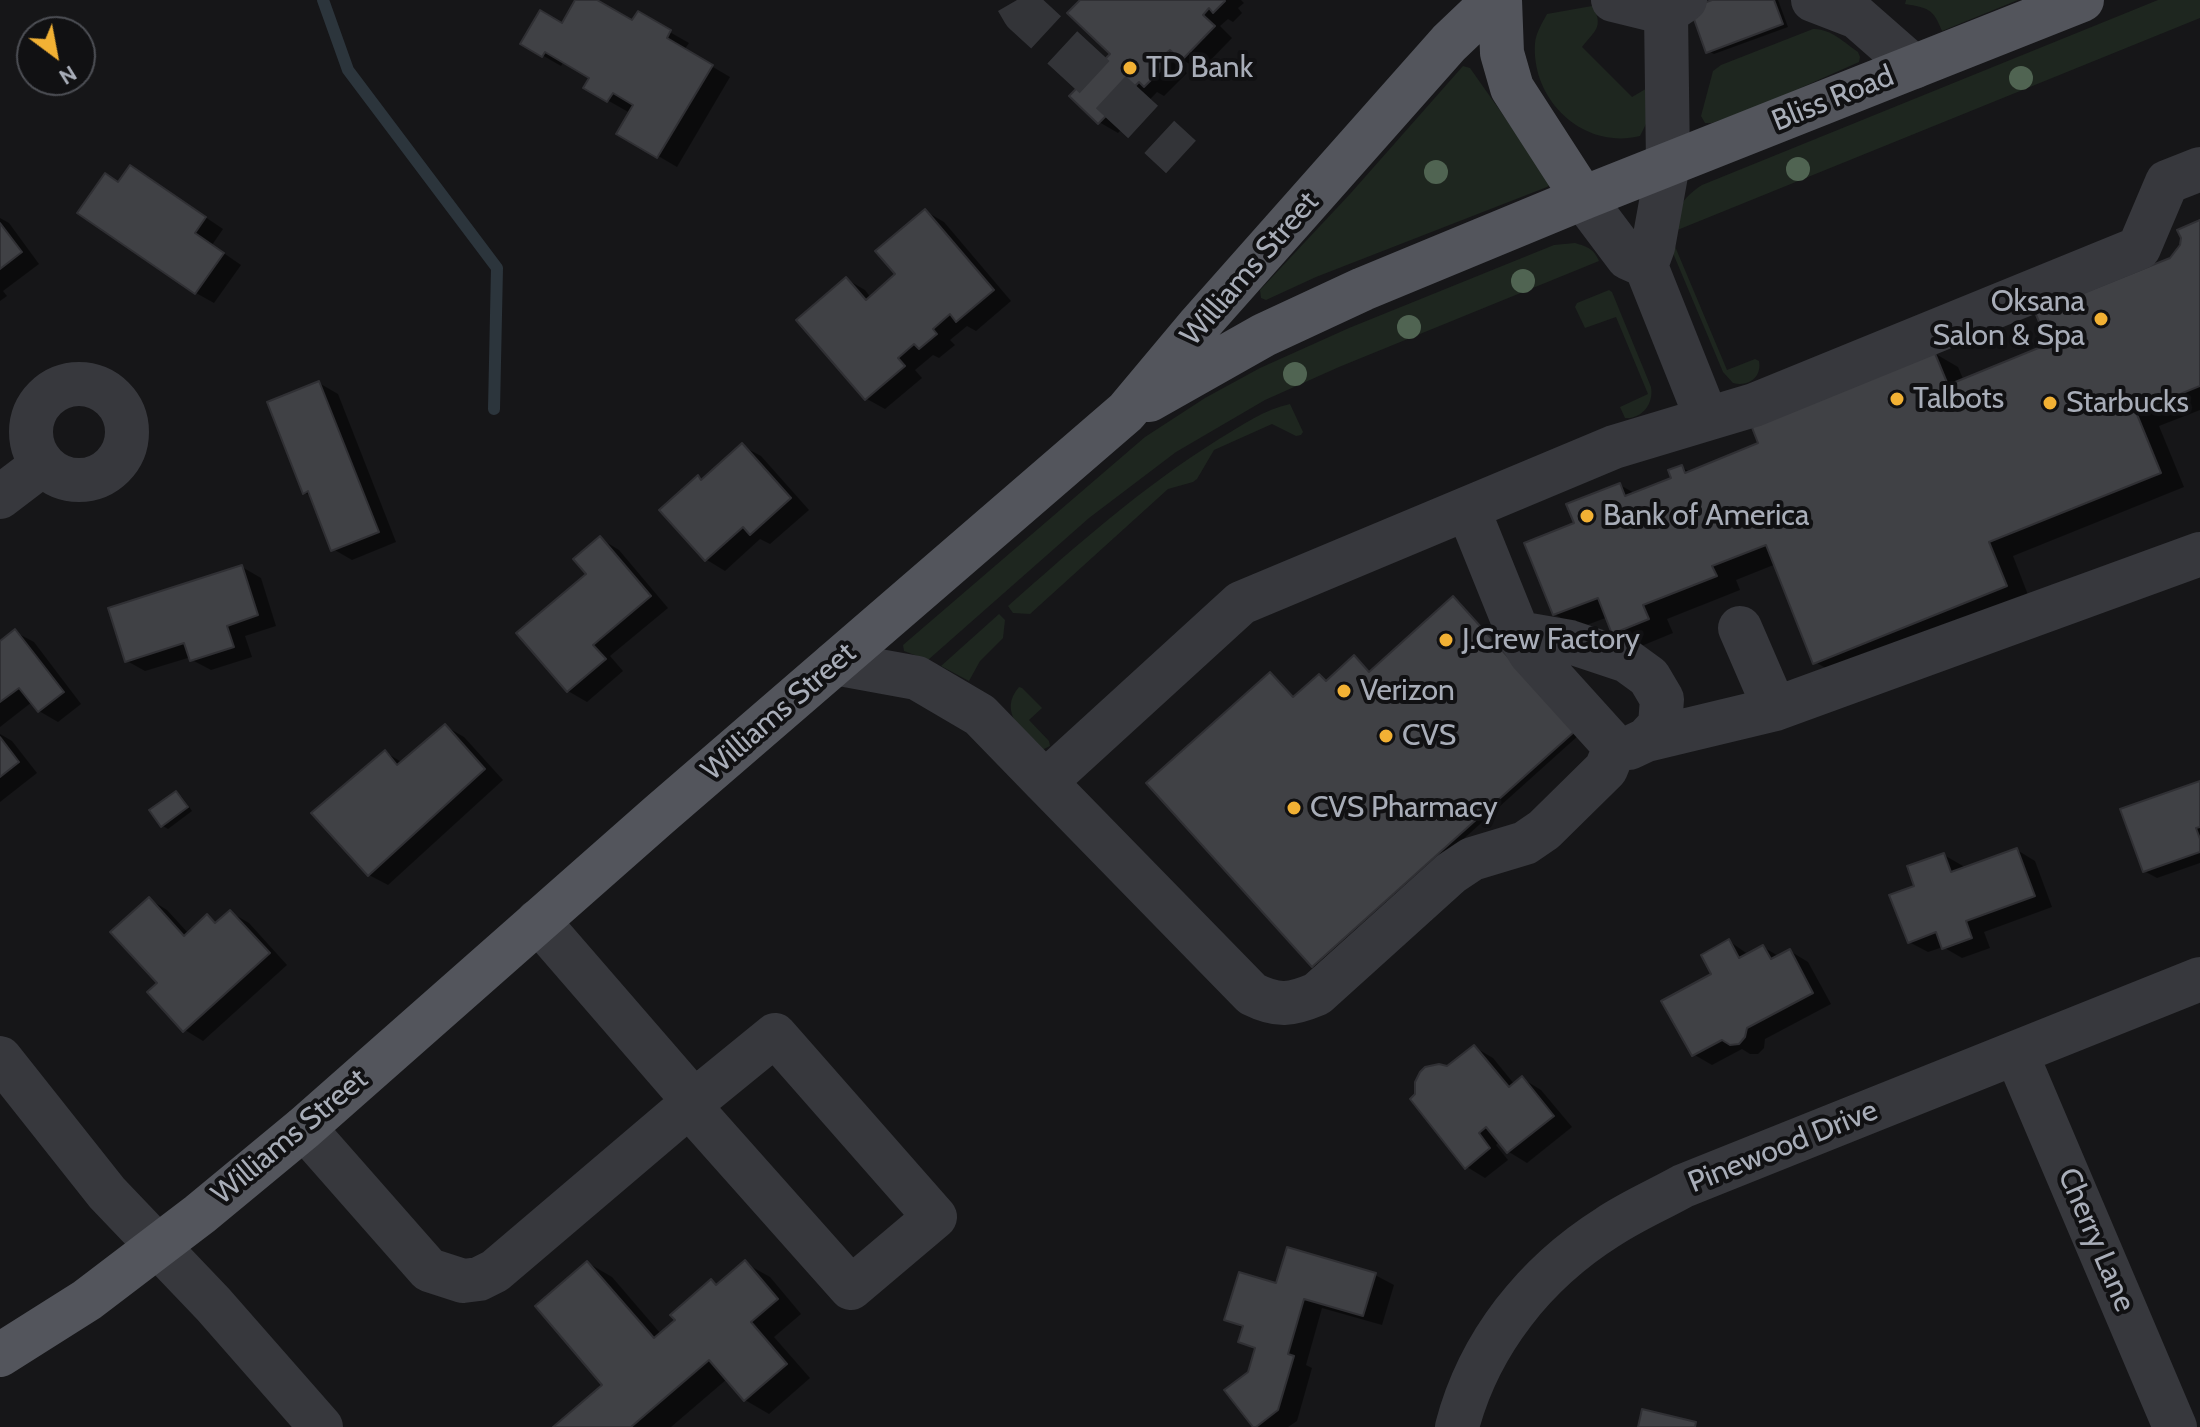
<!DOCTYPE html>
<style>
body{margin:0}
#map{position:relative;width:2200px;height:1427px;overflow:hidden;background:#161618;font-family:Cabin,sans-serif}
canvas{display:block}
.north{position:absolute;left:16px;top:16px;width:80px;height:80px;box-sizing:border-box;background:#111113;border:2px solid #4d4f55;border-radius:50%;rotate:148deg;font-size:22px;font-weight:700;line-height:32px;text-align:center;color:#a8adb8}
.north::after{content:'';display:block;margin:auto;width:28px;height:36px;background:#f2b134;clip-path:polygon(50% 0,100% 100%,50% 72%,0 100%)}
</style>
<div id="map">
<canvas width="2200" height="1427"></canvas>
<div class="north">N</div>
</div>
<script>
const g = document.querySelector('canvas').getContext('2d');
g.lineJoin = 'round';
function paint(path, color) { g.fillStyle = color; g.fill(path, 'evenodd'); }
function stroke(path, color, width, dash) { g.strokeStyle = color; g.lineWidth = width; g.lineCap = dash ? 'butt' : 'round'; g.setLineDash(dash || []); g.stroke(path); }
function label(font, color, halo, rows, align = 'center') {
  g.font = font + ' Cabin,sans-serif'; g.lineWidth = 8; g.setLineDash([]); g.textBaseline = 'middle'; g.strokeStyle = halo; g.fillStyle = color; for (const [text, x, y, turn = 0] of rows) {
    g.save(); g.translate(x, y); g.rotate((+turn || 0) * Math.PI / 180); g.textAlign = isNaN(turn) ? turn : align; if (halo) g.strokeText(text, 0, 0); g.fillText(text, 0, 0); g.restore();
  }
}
paint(new Path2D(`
 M1906 0H2018L1942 31C1933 8 1928 8 1905 4Z
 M2158 0H2200V18L1670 233C1678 210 1680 199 1702 185Z
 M1592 6C1605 26 1594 32 1582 47L1632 97 1649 87 1657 102 1640 136C1583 150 1531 100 1535 43 1536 33 1542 23 1547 14Z
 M1813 29C1830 28 1845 43 1858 52L1860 57 1859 62 1762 105 1712 123H1705L1701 116 1713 71 1721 65Z
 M1463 66 1470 68 1551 183 1547 187 1316 277 1266 300 1261 298 1260 290 1350 194Z
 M1575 243C1588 247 1594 249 1599 261L1339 367 1265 400 1176 452 1089 518 928 660 904 651 903 645 1145 437 1205 398 1260 368 1349 328 1554 245Z
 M1674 244 1727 370 1755 359 1759 361C1762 377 1749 387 1733 383L1723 372 1670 246Z
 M1609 290 1612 292 1651 387C1654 404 1642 419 1625 418L1620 407 1648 394 1616 317 1585 328 1575 307 1577 303Z
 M1290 404 1303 432 1301 435 1296 436 1272 424 1214 450 1197 479 1193 482 1168 489 1030 614 1013 613 1008 606C1076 546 1142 487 1219 439 1241 426 1265 409 1290 404Z
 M999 614 1005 620 1003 638 980 661 969 681 941 666Z
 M1019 687 1022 688 1042 708 1029 720 1049 741 1050 746 1040 751C1024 733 997 712 1019 687Z`), '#1e261f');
paint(new Path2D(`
 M578 0H594L633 23 638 14 689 43 684 50 730 77 677 167 619 133 630 113 586 88 592 77 564 61 561 66 523 44 563 26Z
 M1082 0H1241L1244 3 1238 8 1242 13 1233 22 1228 19 1220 26 1232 38 1201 70 1186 62 1181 68 1187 73 1164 96 1157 92 1118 133 1099 122 1113 54Z
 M1717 0H1778L1788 27 1714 54 1708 51Z
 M131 167 223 229 212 245 241 265 214 303 196 293 120 183Z
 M925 211 944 222 1011 301 976 331 967 326 950 340 955 345 939 358 933 355 915 370 922 378 885 409 867 399 799 320 846 279 865 290 871 298 898 275Z
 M0 218 9 223 39 264 3 291 7 296 0 301Z
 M2200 222V410L2159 426 2184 487 2013 556 2030 600 1840 676 1815 662 1776 564 1736 580 1740 590 1667 619 1673 633 1639 647 1614 633 1608 617 1579 628 1554 614 1576 524 1620 485 1636 494 1673 479 1681 467 1690 472 1760 444 1934 353 1958 367 1964 381 2050 345 2171 259Z
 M319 383 338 394 396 542 352 560 333 549 312 497 304 492Z
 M742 446 761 456 809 510 770 544 760 539 725 571 707 560 662 510 698 478 703 481Z
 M601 539 619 550 668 608 610 656 623 671 587 702 568 691Z
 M242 567 261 578 276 626 245 636 252 657 211 670 192 660 191 657 145 671 127 661Z
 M1454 598 1459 601 1579 735 1319 969 1313 966 1149 783 1270 674 1276 678 1295 698 1319 676 1327 682 1354 658 1370 673Z
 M15 632 34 642 81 704 58 722 39 711 32 702 0 727V643Z
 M445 726 464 737 503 780 388 885 369 875 385 752 403 763Z
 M0 734 12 741 37 773 0 802Z
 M2200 783V863L2157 878 2144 871Z
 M176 793 182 797 192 811 168 829 163 826 152 811Z
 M2017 850 2035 861 2052 907 1984 932 1990 948 1962 958 1943 947 1928 952 1909 942 1917 887 1944 855 1963 866 1964 869Z
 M149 899 167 910 189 934 207 917 218 923 230 912 249 923 287 965 203 1041 185 1030 160 984Z
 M1729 941 1749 955 1763 947 1780 957 1790 951 1808 962 1831 1004 1765 1039 1764 1048 1758 1054H1750L1742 1049 1712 1065 1693 1054 1714 974Z
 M1474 1047 1493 1058 1515 1085 1523 1079 1541 1090 1572 1127 1527 1163 1509 1152 1500 1141 1496 1145 1508 1160 1485 1178 1467 1167 1448 1068Z
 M588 1263 612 1277 661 1334 711 1282 718 1286 745 1263 770 1277 801 1314 774 1337 810 1378 769 1414 745 1400 727 1379 671 1427H556L605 1385Z
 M1375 1275 1394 1285 1382 1325 1322 1308 1306 1365 1312 1368 1297 1421 1288 1427H1255L1250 1373 1257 1351 1240 1342 1244 1329 1227 1319 1277 1286Z`), '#0007');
stroke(new Path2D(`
 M323 0 348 70 497 268 494 409`), '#2c353c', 12);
const building = new Path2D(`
 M575 0H597L632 20 638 11 671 30 667 38 713 65 657 158 616 134 633 105 613 93 607 102 583 88 589 78 545 52 542 57 520 44 540 10 562 23Z
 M1080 0H1224L1225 1 1213 13 1209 8 1203 15 1215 26 1181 61 1170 50 1163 56 1169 62 1144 87 1139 82 1098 124 1069 96 1110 54 1067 13Z
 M1712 0H1774L1783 24 1706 53 1690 8Z
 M130 165 206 217 195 233 224 253 195 294 77 213 105 173 118 182Z
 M925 209 994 290 956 322 950 314 933 329 937 334 919 349 914 344 898 358 905 366 865 400 796 320 846 277 866 300 895 274 875 251Z
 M2200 220V386L2136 412 2161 473 1989 542 2007 586 1813 664 1766 545 1712 566 1717 576 1643 605 1649 619 1612 634 1598 598 1553 615 1524 543 1574 523 1566 504 1620 483 1625 496 1671 478 1668 470 1682 465 1685 473 1758 443 1751 425 1934 351 1948 385 2048 344 2035 312 2170 258 2180 245 2181 238 2177 230Z
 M0 223 22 252 0 269Z
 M319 381 379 532 331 551 308 491 303 494 267 402Z
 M742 443 791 498 750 535 743 527 705 561 659 510 698 475 701 480Z
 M600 536 651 596 593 645 606 659 567 692 516 633 586 574 573 559Z
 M242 565 258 615 227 626 234 647 190 661 184 643 125 662 108 608Z
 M1453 596 1575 731 1312 967 1146 783 1270 672 1293 697 1319 674 1326 681 1354 655 1369 672Z
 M15 629 64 692 38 712 19 688 0 702V641Z
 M445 724 485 769 368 876 311 813 385 750 397 765Z
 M0 737 19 762 0 777Z
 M2200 781V827L2196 828 2200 839V852L2143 872 2120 809Z
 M176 791 188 807 161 827 149 810Z
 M2017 848 2035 896 1966 921 1972 938 1942 949 1936 932 1908 943 1889 895 1914 886 1907 866 1944 853 1951 872Z
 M149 897 184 936 207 914 215 923 230 910 270 953 183 1032 147 992 157 983 110 932Z
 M1729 939 1739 958 1763 945 1771 959 1790 949 1813 993 1747 1028 1745 1037 1739 1044 1730 1045 1722 1040 1692 1056 1661 1001 1711 974 1701 955Z
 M1474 1045 1509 1087 1522 1076 1554 1116 1507 1153 1486 1127 1479 1133 1490 1148 1465 1169 1410 1099 1415 1094V1082L1420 1072 1425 1067 1439 1064 1447 1066Z
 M1287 1247 1376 1273 1363 1316 1304 1299 1288 1354 1294 1356 1278 1410 1256 1427H1253L1224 1390 1248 1372 1255 1348 1238 1342 1243 1326 1224 1320 1239 1272 1276 1283Z
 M745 1260 778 1299 751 1322 787 1364 744 1401 709 1360 631 1427H553L602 1385 535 1306 587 1261 654 1338 675 1320 670 1315 711 1279 716 1285Z
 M1642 1409 1696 1422 1695 1427H1638Z`);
paint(building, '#404145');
stroke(building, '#303034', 2);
stroke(new Path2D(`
 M1017 0 1024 12 1181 157`), '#333438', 44, [44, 22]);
stroke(new Path2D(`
 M1613 0 1666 13
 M1685 0 1666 13 1668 164 1653 247 1646 266 1707 419 1754 405 2139 248 2167 182 2200 169
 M1813 0 1857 17 1914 67
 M1583 198 1628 258 1646 266
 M31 432a48 48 0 1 1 96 0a48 48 0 1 1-96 0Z
 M0 497 42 465
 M1468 509 1518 633 1530 653 1615 747 1629 748 1646 740 1660 725 1662 699 1649 677 1627 661 1570 642 1518 633
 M1740 628 1775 709
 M835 663 917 678 980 715 1045 782 1241 603 1614 447 1707 419
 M1646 740 1775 709 2200 554
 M1045 782 1252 994C1278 1007 1291 1005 1317 994L1451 873 1472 859 1525 843 1544 830 1606 769 1615 747
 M2016 1053 2175 1427
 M0 1058 107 1193 213 1304 321 1427
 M689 1106 851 1288 935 1217 775 1035 694 1101
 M304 1128 429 1270 463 1281 479 1279 495 1271 689 1106 694 1101 538 921
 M1457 1427C1479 1343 1535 1273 1608 1227 1632 1211 1658 1200 1683 1186L2200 979`), '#37383d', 44);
stroke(new Path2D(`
 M1500 0 1502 53 1512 88 1583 198
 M1149 400 1264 335 1363 289 1583 198 2082 0
 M0 1355 87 1300 200 1214 304 1128 659 815 1126 412 1198 326 1449 43 1494 0`), '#53555c', 44);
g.fillStyle = '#506452';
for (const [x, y] of [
 [2021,78],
 [1798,169],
 [1436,172],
 [1523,281],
 [1409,327],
 [1295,374]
]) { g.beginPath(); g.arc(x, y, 12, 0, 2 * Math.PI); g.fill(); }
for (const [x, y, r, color] of [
 [1130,68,8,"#f2b134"],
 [2101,319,8,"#f2b134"],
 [1897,399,8,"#f2b134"],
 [2050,403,8,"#f2b134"],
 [1587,516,8,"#f2b134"],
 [1446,640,8,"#f2b134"],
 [1344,691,8,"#f2b134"],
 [1386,736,8,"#f2b134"],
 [1294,808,8,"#f2b134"]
]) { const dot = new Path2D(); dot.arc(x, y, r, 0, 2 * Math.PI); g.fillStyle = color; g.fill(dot); stroke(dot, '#111113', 3); }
label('30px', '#a8adb8', '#111113', [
 ["TD Bank",1146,68],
 ["Oksana",2085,302,"right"],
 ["Salon & Spa",2085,336,"right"],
 ["Talbots",1913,399],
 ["Starbucks",2066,403],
 ["Bank of America",1603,516],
 ["J.Crew Factory",1462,640],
 ["Verizon",1360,691],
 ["CVS",1402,736],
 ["CVS Pharmacy",1310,808]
], 'left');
label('30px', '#a8adb8', '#111113', [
 ["Bliss Road",1833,99,-22],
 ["Williams Street",1250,269,-49],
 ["Williams Street",779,712,-41],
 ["Williams Street",290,1137,-40],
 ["Pinewood Drive",1783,1147,-22],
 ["Cherry Lane",2096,1240,67]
]);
</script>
